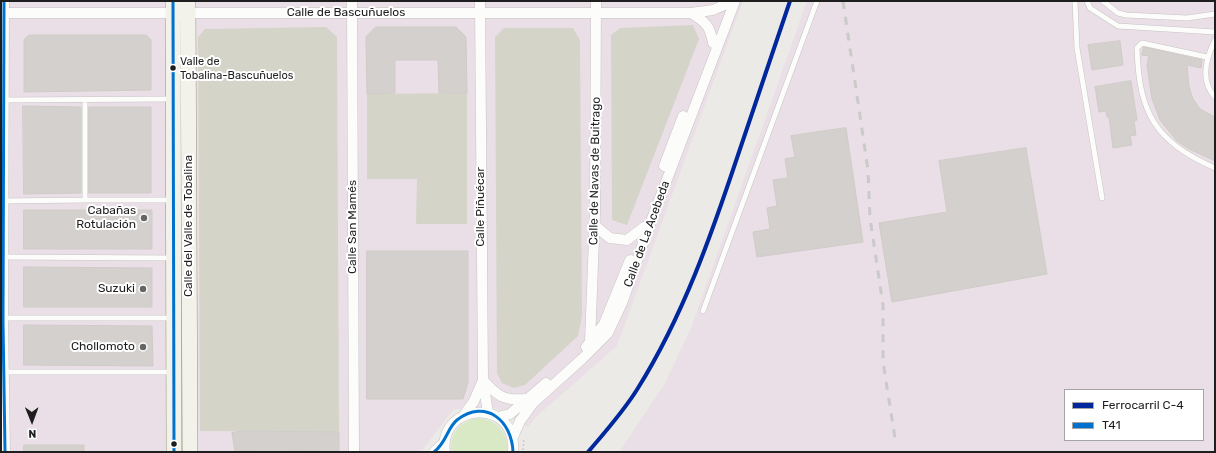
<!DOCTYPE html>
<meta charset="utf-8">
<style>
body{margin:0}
#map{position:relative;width:1216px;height:453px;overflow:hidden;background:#eceae7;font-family:Rubik,sans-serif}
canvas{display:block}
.frame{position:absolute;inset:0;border:2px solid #1e1e1e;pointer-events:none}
.legend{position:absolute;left:1064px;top:389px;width:140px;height:52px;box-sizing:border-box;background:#fff;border:1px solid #a5a5a5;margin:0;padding:5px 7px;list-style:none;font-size:12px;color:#1e1e1e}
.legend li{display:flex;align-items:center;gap:8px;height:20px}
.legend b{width:20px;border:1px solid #a5a5a5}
.north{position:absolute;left:12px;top:401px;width:40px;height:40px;-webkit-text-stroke:3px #fff;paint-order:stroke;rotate:179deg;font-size:11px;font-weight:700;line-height:16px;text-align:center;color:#1e1e1e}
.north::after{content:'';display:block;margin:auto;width:14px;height:18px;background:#1e1e1e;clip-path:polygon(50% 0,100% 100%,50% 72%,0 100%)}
</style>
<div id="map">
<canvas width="1216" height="453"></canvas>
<div class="frame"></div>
<ul class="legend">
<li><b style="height:5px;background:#00289c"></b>Ferrocarril C-4</li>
<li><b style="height:5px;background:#0072ce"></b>T41</li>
</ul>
<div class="north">N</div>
</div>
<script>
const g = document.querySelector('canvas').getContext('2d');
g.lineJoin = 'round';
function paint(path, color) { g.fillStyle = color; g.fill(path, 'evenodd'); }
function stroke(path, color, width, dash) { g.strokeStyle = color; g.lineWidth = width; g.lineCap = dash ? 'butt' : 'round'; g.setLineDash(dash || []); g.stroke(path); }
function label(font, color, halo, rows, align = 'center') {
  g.font = font + ' Rubik,sans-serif'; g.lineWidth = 4; g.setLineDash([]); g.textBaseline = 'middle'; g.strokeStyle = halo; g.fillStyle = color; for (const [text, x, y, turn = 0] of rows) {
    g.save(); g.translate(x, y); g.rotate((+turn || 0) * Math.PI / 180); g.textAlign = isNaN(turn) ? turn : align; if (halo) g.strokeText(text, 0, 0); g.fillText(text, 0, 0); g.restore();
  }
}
paint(new Path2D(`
 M1 1H743L617 346 536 417 528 427 495 408 454 409 423 449 416 452H1Z
 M807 1H1215V452H619L665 383 691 328ZM1065 390H1203V440H1065Z`), '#eadfe6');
paint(new Path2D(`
 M693 25 699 39 627 225 612 220 611 35 620 28Z
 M326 27 337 37 339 432 200 431 198 37 205 29Z
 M504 28H573L580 40 582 316 578 336 525 385 514 388 502 383 497 373 495 37Z
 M467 93V224H416L417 179H367V94Z`), '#d5d4c9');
paint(new Path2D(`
 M479 418C497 420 509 433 507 452H451C449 433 461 420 479 418Z`), '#d9e9c6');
const building = new Path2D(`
 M376 27H456L466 37 467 93H439L438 60H395V93L367 94 366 37Z
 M29 35H146L151 40V90L24 92V40Z
 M1120 41 1123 65 1092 70 1088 45Z
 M1144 47 1202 60 1201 68 1187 65 1189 87 1193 99 1200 109 1215 117V161L1189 149 1177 141 1160 120 1152 99 1147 65 1149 56 1142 55Z
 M1131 81 1137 120 1134 121 1136 135 1130 136 1132 145 1113 148 1109 117H1107L1106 111 1099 112 1095 87Z
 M23 106 81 107V193L24 194Z
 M89 107H151V193H89Z
 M846 128 863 242 757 257 753 232 770 229 767 208 777 206 773 180 788 178 785 159 795 157 791 136Z
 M1026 148 1047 274 892 302 879 223 947 212 939 161Z
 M24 210H152V249H24Z
 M367 251H468V382L463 399H367Z
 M24 267 152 268V307H24Z
 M24 325 152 326 153 366 24 365Z
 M243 431 339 432V452L285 450V452H255L254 450 235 452 232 433Z
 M24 445H84V452H24Z`);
paint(building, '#d3d0ce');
stroke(building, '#cfccc8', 1);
const service = new Path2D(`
 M1075 1 1077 48 1102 198
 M1087 1 1090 8 1118 26 1215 32
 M1103 1 1118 13 1126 15 1187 18 1215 14
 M1215 40C1206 58 1200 81 1215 97
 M1207 57 1142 43 1137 48C1139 114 1155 141 1215 168
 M4 100 171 99
 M85 200H171
 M4 201 85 200V100
 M3 257 172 258
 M703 311 817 1
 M3 318H172
 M5 372H172`);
const minor = new Path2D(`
 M4 1 3 322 5 452
 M352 1 354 452
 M480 1 483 380 488 413
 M1 13H691L713 10 729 3
 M691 13C706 22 710 26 713 43
 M664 166 683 116
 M594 225 610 238 627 240 644 227
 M590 342 595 213 596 1
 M586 347 604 324 630 260
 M483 380C497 396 504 401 526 399
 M464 415 474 401 483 380
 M498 417 510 414 546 383
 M513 437 520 421 533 403 582 359 608 333 622 303 650 224 735 1
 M434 452 445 442
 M445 452C437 403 518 396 513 452`);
const secondary = new Path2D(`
 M173 1 174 452
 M188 1 190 452`);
stroke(service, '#c5c4c3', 6);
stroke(minor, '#c5c4c3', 11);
stroke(secondary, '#94957f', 16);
stroke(new Path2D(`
 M523 450 524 438`), '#d5c8c6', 1.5, [2, 2]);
stroke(service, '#fcfcfb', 5);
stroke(minor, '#fcfcfb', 10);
stroke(secondary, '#f3f2ea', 15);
stroke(new Path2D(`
 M843 1 868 170 870 218 883 305V362L895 438`), '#cacac9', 3, [8, 8]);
stroke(new Path2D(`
 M4 1 3 322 5 452
 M173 1 174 452
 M434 452C447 442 447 428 457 420 486 398 512 421 513 452`), '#0072ce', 3);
stroke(new Path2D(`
 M588 452C606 431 624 411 638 388 683 316 711 236 738 155 755 104 773 52 790 1`), '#00289c', 4);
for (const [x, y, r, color] of [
 [173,68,3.5,"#1e1e1e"],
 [144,218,4,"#666564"],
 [143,289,4,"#666564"],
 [143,347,4,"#666564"],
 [174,444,3.5,"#1e1e1e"]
]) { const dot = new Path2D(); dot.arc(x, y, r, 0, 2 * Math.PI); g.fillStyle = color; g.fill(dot); stroke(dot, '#fff', 1.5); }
label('11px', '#1e1e1e', '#fff', [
 ["Valle de",180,62],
 ["Tobalina-Bascuñuelos",180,76]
], 'left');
label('12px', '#1e1e1e', '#fff', [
 ["Calle de Bascuñuelos",346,13],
 ["Calle de Navas de Buitrago",595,171,-89],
 ["Calle Piñuécar",481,207,-90],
 ["Calle del Valle de Tobalina",189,226,-90],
 ["Calle San Mamés",353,227,-90],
 ["Calle de La Acebeda",647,234,-70]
]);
label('12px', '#1e1e1e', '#fff', [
 ["Cabañas",136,211],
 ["Rotulación",136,225],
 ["Suzuki",135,289],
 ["Chollomoto",135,347]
], 'right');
</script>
